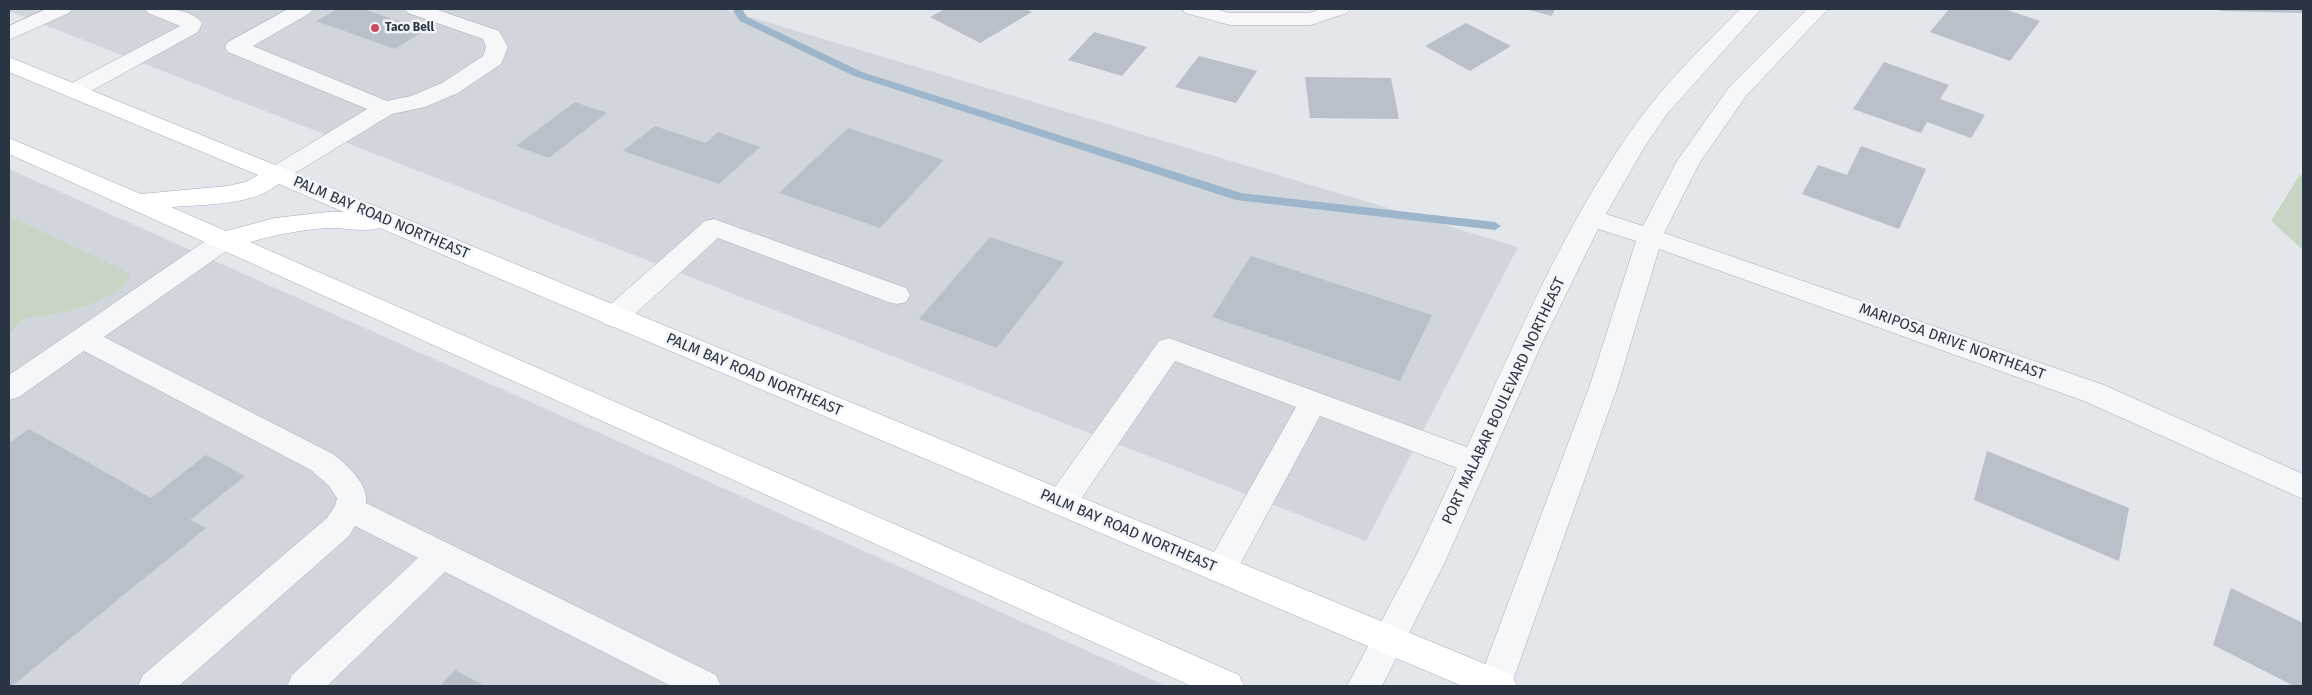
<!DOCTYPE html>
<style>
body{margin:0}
#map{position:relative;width:2312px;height:695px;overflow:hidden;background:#e3e6eb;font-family:"Fira Sans",sans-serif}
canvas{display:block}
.frame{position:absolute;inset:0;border:10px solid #2a3544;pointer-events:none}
</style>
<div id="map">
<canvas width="2312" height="695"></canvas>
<div class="frame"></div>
</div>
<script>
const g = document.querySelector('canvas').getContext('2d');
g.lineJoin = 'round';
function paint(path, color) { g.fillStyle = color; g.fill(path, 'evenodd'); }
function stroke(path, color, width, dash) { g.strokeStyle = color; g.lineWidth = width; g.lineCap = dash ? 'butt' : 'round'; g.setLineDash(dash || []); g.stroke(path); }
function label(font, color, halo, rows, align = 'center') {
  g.font = font + ' "Fira Sans",sans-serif'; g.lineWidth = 5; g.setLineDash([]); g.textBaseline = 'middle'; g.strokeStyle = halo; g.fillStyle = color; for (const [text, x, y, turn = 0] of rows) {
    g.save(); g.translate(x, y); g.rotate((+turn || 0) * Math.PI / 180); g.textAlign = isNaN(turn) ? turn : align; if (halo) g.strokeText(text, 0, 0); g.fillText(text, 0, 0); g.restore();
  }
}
paint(new Path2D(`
 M9 9H723L1518 247 1366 541 9 11Z
 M9 169 1166 686H9Z`), '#d1d6dd');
paint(new Path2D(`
 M2303 174V250L2271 221 2299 176Z
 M9 216 130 273C127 296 70 312 50 315 43 317 33 315 26 318 20 320 14 329 9 333Z`), '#c9d5c4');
paint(new Path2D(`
 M732 9H742L747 17 862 72 1241 193 1495 222 1501 226 1495 230 1236 200 854 76 740 21Z`), '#9eb6cb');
paint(new Path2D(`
 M337 9H363L417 27 413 29 422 32 395 49 316 21Z
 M945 9H1025L1032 12 980 43 930 17Z
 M1525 9H1555L1552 16Z
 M1949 9H2004L2040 21 2010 61 1930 32Z
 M2218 9H2303V13L2221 11Z
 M1466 23 1511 46 1470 71 1425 46Z
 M1094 32 1147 47 1122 76 1068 60Z
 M1199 56 1257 71 1236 103 1175 87Z
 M1884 62 1949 85 1940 99 1985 115 1971 138 1927 122 1921 133 1853 109Z
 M1305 77 1391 78 1399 119 1310 118Z
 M575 102 607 113 549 158 516 146Z
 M655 126 706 143 718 132 760 147 719 184 623 151Z
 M848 128 944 160 880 228 779 193Z
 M1861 146 1926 169 1899 229 1802 194 1818 165 1847 175Z
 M990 237 1064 262 997 348 919 319Z
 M1251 256 1432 315 1400 381 1212 317Z
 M29 429 151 498 206 455 245 476 190 520 206 528 12 686H9V443Z
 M1987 451 2129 508 2119 561 1974 500Z
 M2231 588 2303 623V686H2294L2213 645Z
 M455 670 485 686H440Z`), '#bac0c9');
const minor = new Path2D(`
 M46 9H72L69 13 9 40V26Z
 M145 9C162 9 191 7 202 23L198 32 82 96 74 98 66 96 63 91 66 86 180 26 148 13Z
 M288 9H313L310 13 253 46 387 101 411 96 442 83 483 56 486 47 483 39 408 13 405 9H435L499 31 508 47 501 64 458 93 425 107 392 114 285 179 277 182 269 179 265 174 269 169 367 109 228 52 225 47 228 42Z
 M1182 9H1215L1230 13H1309L1321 9H1350L1347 13 1311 25H1230L1185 13Z
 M1740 9H1761L1667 114 1645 146 1606 214 1643 226 1677 161 1730 86 1807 9H1828L1746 96 1700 162 1664 233 2104 385 2303 474V499L2084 401 1659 249 1618 385 1511 686H1477L1590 385 1636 241 1598 229 1542 343 1444 564 1382 686H1347L1416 556 1457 468 1320 416 1232 579 1221 583 1210 579 1205 569 1210 559 1296 407 1175 361 1072 512 1061 515 1050 512 1046 503 1050 494 1159 341 1169 338 1467 447C1517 338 1567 219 1638 121 1668 80 1704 45 1740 9Z
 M714 219 906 288 910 295 906 302 897 304 888 302 718 238 624 324 614 327 604 324 601 317 604 310 705 221Z
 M223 232 232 235 236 241 232 247 104 337 333 454C346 464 369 484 366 503L716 675 721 686H671L445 572 327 686H287L292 675 418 558 355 526 349 536 179 686H138L143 675 327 518 335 506 337 498 329 486 311 470 84 351 19 397 9 400V375L214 235Z`);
const major = new Path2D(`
 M9 57 285 169 1512 675 1517 686H1462L380 228C362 233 344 227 326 228 300 230 275 235 250 242L1239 675 1244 686H1191L9 154V138L141 194 227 186 246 182 258 175 9 72ZM279 184 344 212H327L275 218 226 231 171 207C198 205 237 205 262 194 268 192 273 187 279 184Z`);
stroke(minor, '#a8adb6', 1);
stroke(major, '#a2abb7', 1);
paint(minor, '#f6f7f9');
paint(major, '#fff');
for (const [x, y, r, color] of [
 [375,28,5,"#d04863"]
]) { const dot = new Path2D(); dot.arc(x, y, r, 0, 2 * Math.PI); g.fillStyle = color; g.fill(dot); stroke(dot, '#f3f5f8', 2); }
label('bold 12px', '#2a3544', '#f3f5f8', [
 ["Taco Bell",385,28]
], 'left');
label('15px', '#2a3544', '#f3f5f8', [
 ["PALM BAY ROAD NORTHEAST",381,218,23],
 ["MARIPOSA DRIVE NORTHEAST",1952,342,20],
 ["PALM BAY ROAD NORTHEAST",754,375,23],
 ["PORT MALABAR BOULEVARD NORTHEAST",1504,401,-65],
 ["PALM BAY ROAD NORTHEAST",1128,531,23]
]);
</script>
